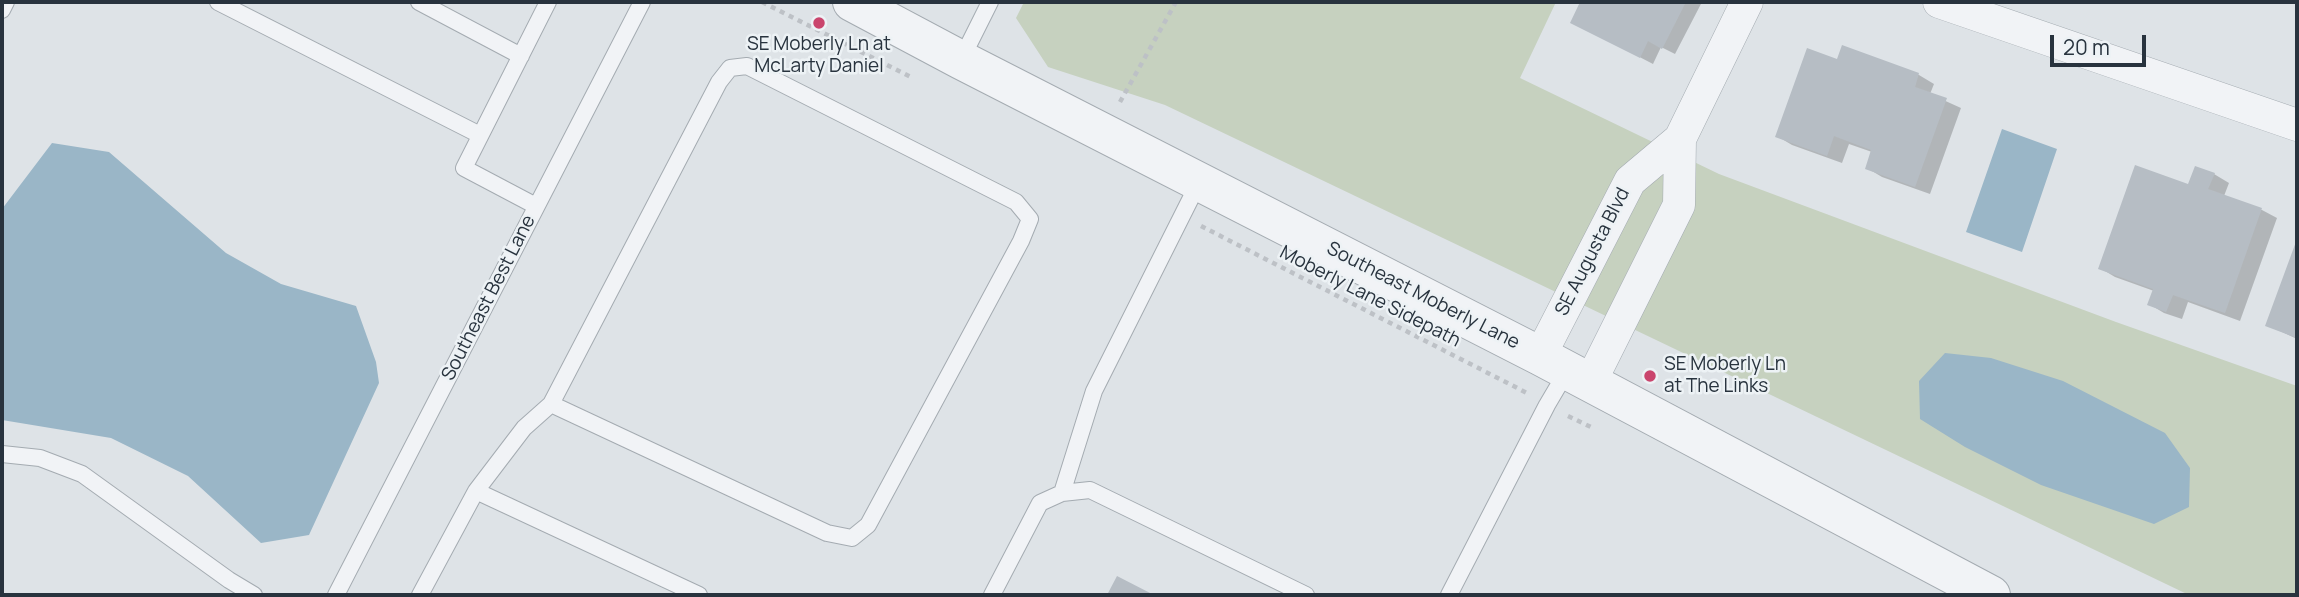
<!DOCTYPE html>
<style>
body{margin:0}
#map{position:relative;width:2299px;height:597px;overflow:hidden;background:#dee3e7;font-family:Manrope,sans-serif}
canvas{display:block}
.frame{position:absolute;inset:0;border:4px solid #28333e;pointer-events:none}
.scale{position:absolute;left:2050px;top:35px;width:96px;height:32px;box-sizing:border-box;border:4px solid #28333e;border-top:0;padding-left:9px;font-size:21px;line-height:24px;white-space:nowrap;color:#28333e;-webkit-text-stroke:5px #edf2f5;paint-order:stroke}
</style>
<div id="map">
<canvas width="2299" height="597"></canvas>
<div class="frame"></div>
<div class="scale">20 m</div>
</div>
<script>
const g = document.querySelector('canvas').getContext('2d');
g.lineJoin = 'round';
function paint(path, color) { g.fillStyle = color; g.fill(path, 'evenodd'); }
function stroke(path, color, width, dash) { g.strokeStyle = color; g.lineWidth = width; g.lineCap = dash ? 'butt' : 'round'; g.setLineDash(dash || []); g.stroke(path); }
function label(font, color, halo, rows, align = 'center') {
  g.font = font + ' Manrope,sans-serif'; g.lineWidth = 5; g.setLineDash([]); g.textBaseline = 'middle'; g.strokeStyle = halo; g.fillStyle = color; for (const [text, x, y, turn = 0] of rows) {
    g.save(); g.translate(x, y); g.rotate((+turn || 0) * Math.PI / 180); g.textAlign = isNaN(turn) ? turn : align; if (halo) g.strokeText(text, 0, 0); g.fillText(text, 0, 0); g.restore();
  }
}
paint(new Path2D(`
 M1024 2H1556L1520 78 1719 174 2116 322 2297 386V595H2189L1165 105 1048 67 1016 18Z`), '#c6d1bf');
paint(new Path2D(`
 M2002 129 2057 149 2022 252 1966 232Z
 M52 143 109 152 226 253 281 284 356 306 376 362 379 383 309 535 261 543 188 476 111 438 2 420V209Z
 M1945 353 1991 358 2063 381 2165 433 2190 468 2189 507 2154 524 2041 485 1965 447 1920 419 1919 381Z`), '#9ab6c7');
paint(new Path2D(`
 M1582 2H1702L1675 54 1661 47 1653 64 1572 22Z
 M1843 48 1919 75 1934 84 1930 94 1961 108 1930 194 1882 177 1867 168 1872 152 1849 144 1842 163 1792 145 1777 136 1838 62Z
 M2214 174 2229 183 2224 196 2262 210 2277 218 2240 321 2188 302 2182 319 2164 313 2149 304 2154 291 2115 277 2100 268 2189 186Z
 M2297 243V339L2267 325Z`), '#0003');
paint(new Path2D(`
 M1580 2H1686L1662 49 1648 41 1640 58 1570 23Z
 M1842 45 1919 73 1915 87 1947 98 1915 187 1865 169 1871 150 1834 136 1827 156 1775 137 1807 48 1837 59Z
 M2135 165 2188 184 2195 166 2215 173 2208 189 2262 208 2225 313 2173 295 2166 312 2147 305 2153 289 2098 269Z
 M2297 239V338L2265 326Z
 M1117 576 1154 595H1107Z`), '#b6bdc4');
const service = new Path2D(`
 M218 2 480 135
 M419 2 521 56
 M2 10 6 2
 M961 60 990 2
 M536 206 464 168 548 2
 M551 404 827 533 852 538 868 525 1021 241 1030 219 1016 202 747 66 730 68 719 82 551 404 524 428 476 491 699 595
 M2 454 40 458 82 474 229 580 254 595
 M1062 493 1094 391 1199 182
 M336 595 642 2
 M420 595 476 491
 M992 595 1040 503 1062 493 1090 490 1306 595
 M1449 595 1547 405 1567 371`);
const minor = new Path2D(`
 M1939 2 2297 125
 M1540 356 1630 181 1680 139 1747 2
 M1590 383 1679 205 1680 139`);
const tertiary = new Path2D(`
 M852 2 961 60 1540 356 1991 595`);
stroke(service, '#a4abb1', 18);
stroke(minor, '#a4abb1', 33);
stroke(tertiary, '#a4abb1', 40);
stroke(new Path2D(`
 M762 2 913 78
 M1120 102 1176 2
 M1201 226 1527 393
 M1568 416 1595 429`), '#bdc1c6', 4.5, [5, 5]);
stroke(service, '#f1f3f6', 16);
stroke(minor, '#f1f3f6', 32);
stroke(tertiary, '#f1f3f6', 38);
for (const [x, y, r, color] of [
 [819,23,7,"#ca456d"],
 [1650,376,7,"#ca456d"]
]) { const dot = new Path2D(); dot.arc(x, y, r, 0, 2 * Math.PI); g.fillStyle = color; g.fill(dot); stroke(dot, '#edf2f5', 2.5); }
label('19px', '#28333e', '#edf2f5', [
 ["SE Moberly Ln at",819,45],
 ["McLarty Daniel",819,67],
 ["SE Moberly Ln",1664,365,"left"],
 ["at The Links",1664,387,"left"]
]);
label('19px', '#28333e', '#edf2f5', [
 ["SE Augusta Blvd",1593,252,-63],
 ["Southeast Moberly Lane",1423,296,27],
 ["Moberly Lane Sidepath",1370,297,27],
 ["Southeast Best Lane",489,298,-63]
]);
</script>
